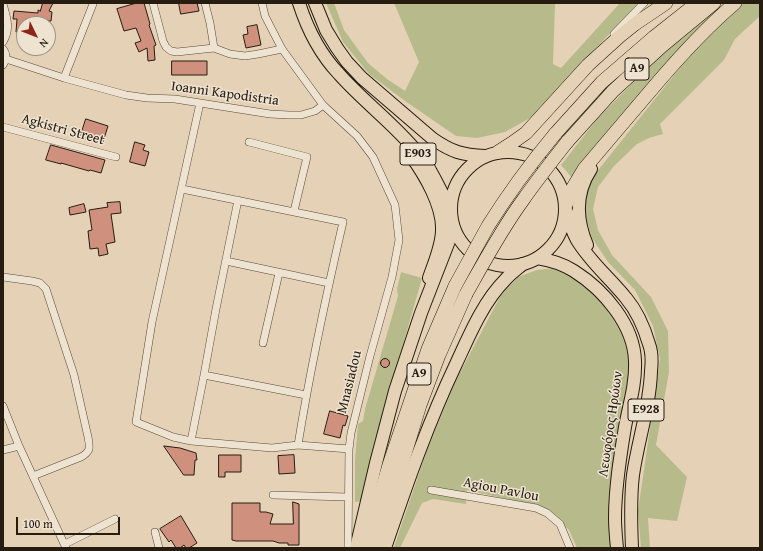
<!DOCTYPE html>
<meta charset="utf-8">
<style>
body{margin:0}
#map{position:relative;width:763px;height:551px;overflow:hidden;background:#e5d2b6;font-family:"Gentium Book Plus",serif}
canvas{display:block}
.frame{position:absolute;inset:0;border:4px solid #261c10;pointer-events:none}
.north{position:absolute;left:16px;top:16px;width:40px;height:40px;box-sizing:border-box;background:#eee2d0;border:1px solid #9e9383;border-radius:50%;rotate:133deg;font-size:11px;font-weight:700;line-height:16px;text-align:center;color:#261c10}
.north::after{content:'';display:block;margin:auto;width:14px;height:18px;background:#8f2418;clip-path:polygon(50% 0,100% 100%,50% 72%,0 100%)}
.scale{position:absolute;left:16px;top:517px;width:104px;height:18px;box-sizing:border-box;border:2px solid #261c10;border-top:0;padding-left:5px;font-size:12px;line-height:14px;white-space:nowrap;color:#261c10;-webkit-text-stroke:3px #eee2d0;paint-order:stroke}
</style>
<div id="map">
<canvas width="763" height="551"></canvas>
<div class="frame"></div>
<div class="north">N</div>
<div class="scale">100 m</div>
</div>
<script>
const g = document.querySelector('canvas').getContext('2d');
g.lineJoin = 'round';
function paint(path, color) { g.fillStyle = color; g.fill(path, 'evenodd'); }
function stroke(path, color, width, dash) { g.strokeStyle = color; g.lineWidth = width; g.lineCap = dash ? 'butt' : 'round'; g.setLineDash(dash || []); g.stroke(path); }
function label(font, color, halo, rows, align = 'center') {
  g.font = font + ' "Gentium Book Plus",serif'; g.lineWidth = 3; g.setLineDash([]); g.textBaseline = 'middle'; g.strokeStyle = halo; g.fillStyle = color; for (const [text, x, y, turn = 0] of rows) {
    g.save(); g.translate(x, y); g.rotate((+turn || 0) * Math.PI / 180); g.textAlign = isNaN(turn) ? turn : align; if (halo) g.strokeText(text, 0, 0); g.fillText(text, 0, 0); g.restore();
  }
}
paint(new Path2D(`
 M326 3H334L344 30 368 63 387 79 405 91 419 62 394 3H556L555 5 553 64 561 68 620 3H638L532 117 505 132 477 138 456 136 405 101 369 74 343 42Z
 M744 3H760V16L735 39 724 60 660 124 663 134 649 138 637 144 614 166 598 187 593 209 598 230 612 255 651 297 668 331 669 372 656 445 687 477 677 521 648 518 650 548H641L638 511 660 359 653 326 635 290 608 262 592 238 586 219 585 196 595 174 690 55 719 22Z
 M714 12 640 97 573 179 561 165 598 118 660 55Z
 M554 268 570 273 596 293 617 316 631 360 614 466 611 548H577L569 530 545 508 467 490 466 504 433 499 422 503 400 548 394 547 427 450 456 380 501 295 518 277 537 270Z
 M401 272 422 278 382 419 364 501 355 502V460L358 424 363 421 365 409 398 296 397 289Z`), '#b7bb8c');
const building = new Path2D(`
 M43 3H53L49 11 52 12 51 21H44V24H24V33L16 32 17 19H13L14 11 38 13V10L40 11Z
 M137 3H144L150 24 149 25 156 45 154 46 155 60 148 61 147 48 139 52 135 43 141 41 136 28 124 31 117 9Z
 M179 3H197L199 11 181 14Z
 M257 25 261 45 246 48 243 35 248 34 247 27Z
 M172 61H207V75H172Z
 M86 119 108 126 103 142 97 140 96 142 80 138Z
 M135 142 145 145 143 150 149 152 145 166 130 162Z
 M51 145 105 160 101 173 90 170 89 171 61 163V164L46 160Z
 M120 202 121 213 111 214 115 242 106 244 108 254 99 256 98 248 90 249 88 231 92 230 89 210 108 207 107 203Z
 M84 204 86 212 70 215 69 208Z
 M380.5 363a4.5 4.5 0 1 1 9 0a4.5 4.5 0 1 1-9 0Z
 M330 411 348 416 345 426 343 425 340 438 324 434Z
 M164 446 180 448 196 453 197 460H195L194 475H184Z
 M219 455H241V472H225V477H219Z
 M294 455 295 473 279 474 278 456Z
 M293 502 299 504V545H288V543H279L273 541H236L232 540V503H260V512H266L273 514 270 524H293Z
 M181 516 197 543 189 548H186L184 545 180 548H176L171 540 169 542 160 529Z`);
paint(building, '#cf917e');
stroke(building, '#261c10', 1);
const minor = new Path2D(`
 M153 3 163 41 166 47 171 51 177 52 214 48 230 54 245 56 258 54 282 49
 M205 3 210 23 214 48
 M3 4C7 18 11 29 3 42
 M614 34 644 3
 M3 49C7 54 7 59 3 65
 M6 59 64 78 126 95 147 98 175 99 270 114 289 115H301L315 111 323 105 282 49 265 16 262 3
 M64 78 93 4
 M200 103 152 322 136 422 173 437 191 441 272 448 298 445 349 449
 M323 105 357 136 373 157 395 205 399 240 392 277 370 356 351 433 349 449 348 548
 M3 127 116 157
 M249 142 307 157 294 211
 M182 189 343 222C326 296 310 370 298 445
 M226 261 329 283
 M3 277 32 281 40 283 46 289 74 375 88 437C90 448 91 451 81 457L33 476
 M263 343 279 273
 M204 375 306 395
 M3 406 19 446 66 548
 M191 441 204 375 216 309 238 200
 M3 450 19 446
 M431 490 536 508 547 513 560 524 570 548
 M273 495 348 497
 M155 532 159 548
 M65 544 115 519`);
const primary = new Path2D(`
 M299 3C307 28 321 55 339 74 364 102 394 124 417 152 422 159 428 165 431 172 438 184 444 198 451 210
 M315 3 326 30 337 48 347 62 362 78 433 139C452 152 462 155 485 156
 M451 209a57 57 0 1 1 114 0a57 57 0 1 1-114 0Z
 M411 156C425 175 443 206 442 230 442 246 434 263 429 278
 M567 212C569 221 572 231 577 240 590 262 610 278 626 298 637 311 644 327 649 344 652 352 652 362 651 371 650 406 638 440 633 475 630 499 631 524 632 548
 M587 245C576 219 575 193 591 169
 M537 258C550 260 563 264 574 271 604 290 634 325 635 361 636 384 629 405 625 427 620 457 615 488 615 518 615 528 616 538 617 548`);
const trunk = new Path2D(`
 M356 548 376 463 395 391 421 313 449 241 452 224
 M385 548C406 486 428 423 456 364 469 336 483 302 505 280 510 274 517 269 523 264`);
const motorway = new Path2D(`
 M555 134 602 82 654 37 697 3
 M567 142 613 91 662 46 714 3
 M498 152 512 143 526 133 588 65 620 36 635 24 666 3
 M566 205 572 189 584 169C609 140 633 111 658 82 682 54 707 27 735 3
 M365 548 389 465 428 349 455 286
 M376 548 420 405 439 355 466 294`);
stroke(minor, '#564a3a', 8);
stroke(primary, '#261c10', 14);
stroke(trunk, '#261c10', 14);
stroke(motorway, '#261c10', 14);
stroke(minor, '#eee2d0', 7);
stroke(primary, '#e5d2b6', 12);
stroke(trunk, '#e5d2b6', 12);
stroke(motorway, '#e5d2b6', 13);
const motorwayBridge = new Path2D(`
 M455 286C466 266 477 246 488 226 508 194 531 163 555 134
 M466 294C484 262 501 230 523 200 537 180 552 161 567 142`);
stroke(motorwayBridge, '#261c10', 14, []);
stroke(motorwayBridge, '#e5d2b6', 13);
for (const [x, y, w] of [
 [637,69,24],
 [418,154,36],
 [419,374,24],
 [646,410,36]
]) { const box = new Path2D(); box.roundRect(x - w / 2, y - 11, w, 22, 3); g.fillStyle = '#eee2d0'; g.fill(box); stroke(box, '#261c10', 1); }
label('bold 13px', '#261c10', null, [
 ["A9",637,69],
 ["E903",418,154],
 ["A9",419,374],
 ["E928",646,410]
]);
label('14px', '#261c10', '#eee2d0', [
 ["Ioanni Kapodistria",225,94,8],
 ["Agkistri Street",63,130,15],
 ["Mnasiadou",350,382,-76],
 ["Λεωφόρος Ηρώων",611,424,-82],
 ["Agiou Pavlou",501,490,11]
]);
</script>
